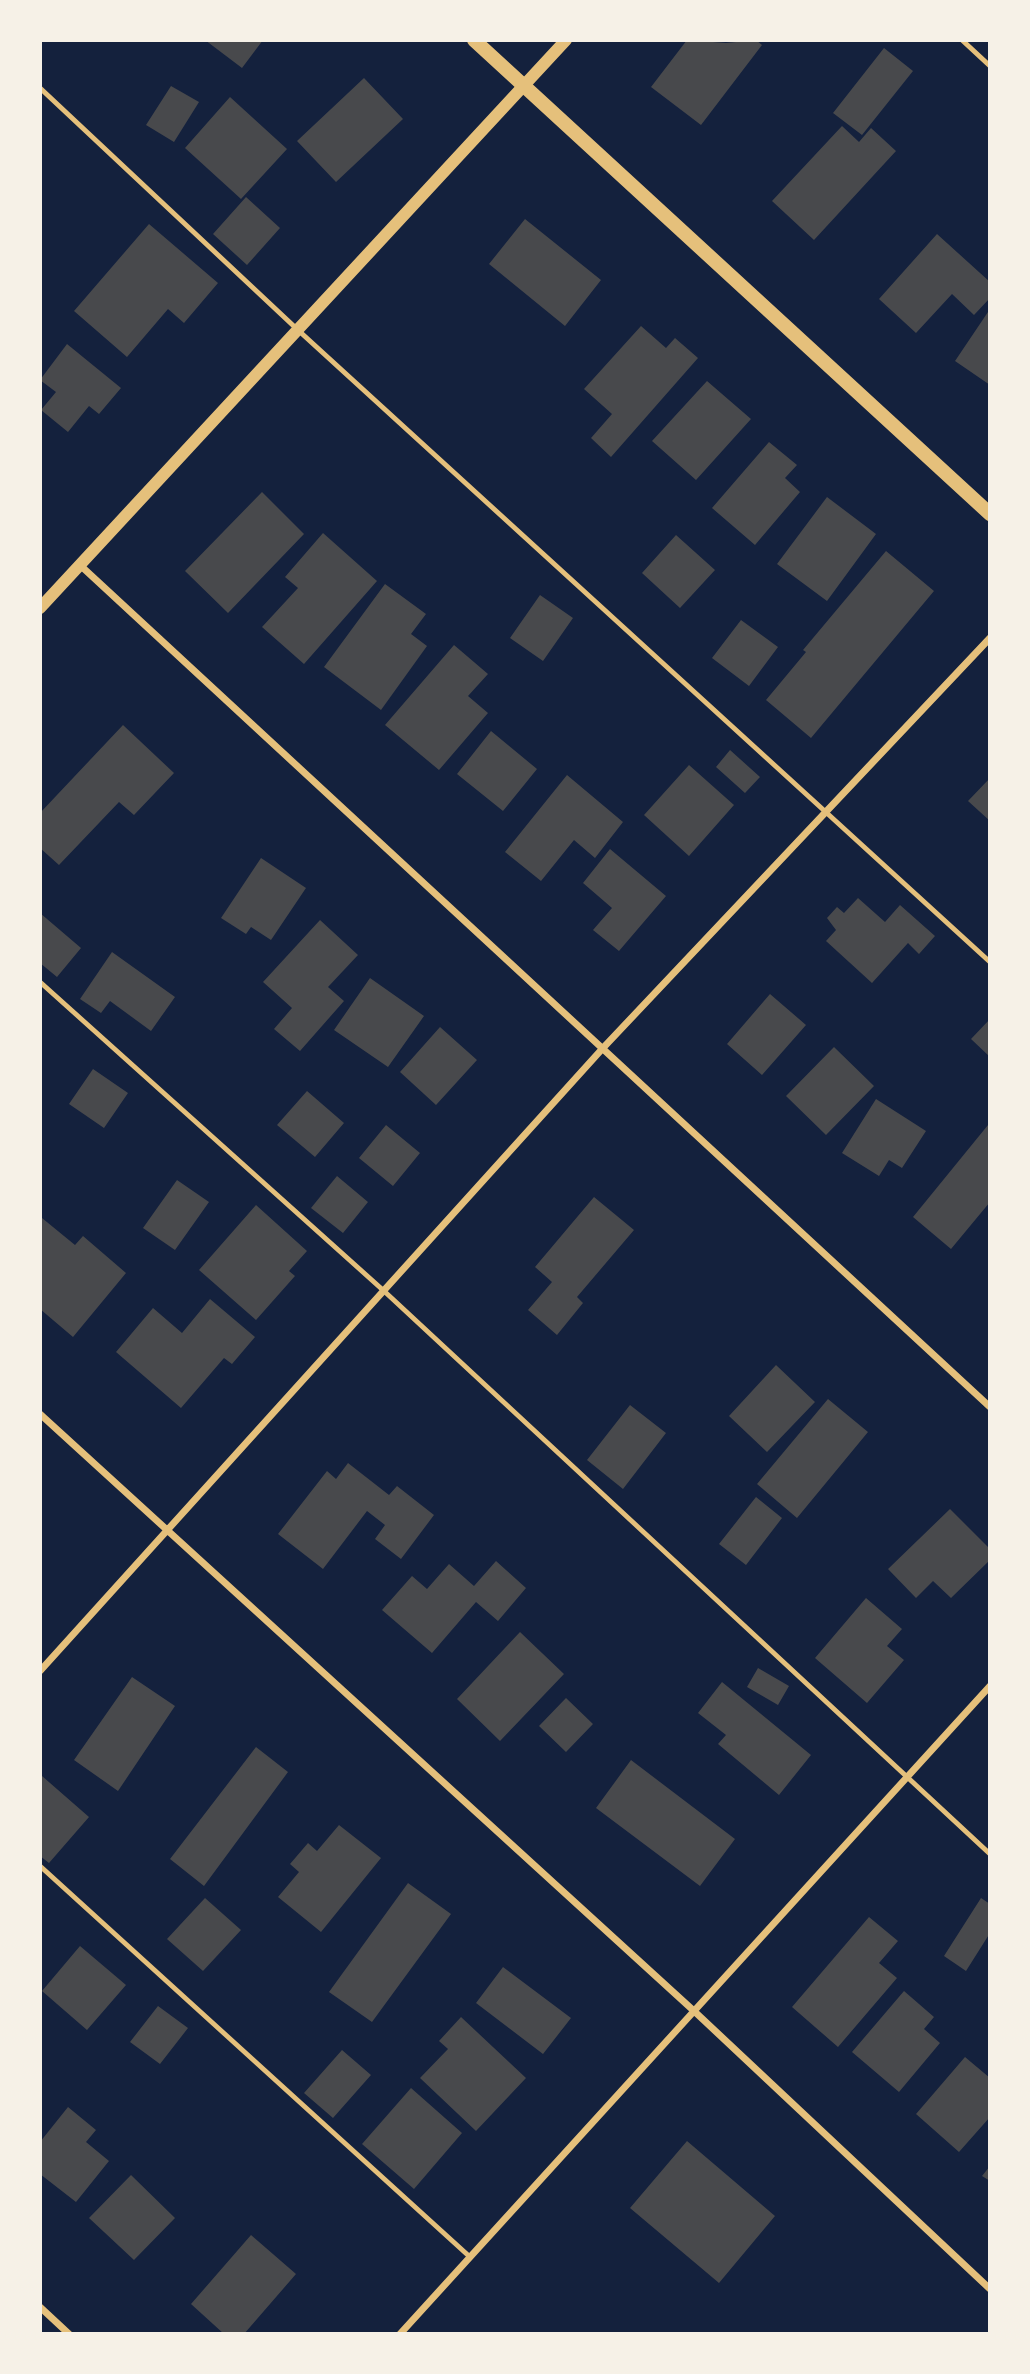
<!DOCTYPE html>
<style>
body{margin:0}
#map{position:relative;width:1030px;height:2374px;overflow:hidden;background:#14213d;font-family:"Sofia Sans Condensed",sans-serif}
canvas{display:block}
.frame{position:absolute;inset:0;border:42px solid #f6f1e7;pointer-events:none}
</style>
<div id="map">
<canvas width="1030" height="2374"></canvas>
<div class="frame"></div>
</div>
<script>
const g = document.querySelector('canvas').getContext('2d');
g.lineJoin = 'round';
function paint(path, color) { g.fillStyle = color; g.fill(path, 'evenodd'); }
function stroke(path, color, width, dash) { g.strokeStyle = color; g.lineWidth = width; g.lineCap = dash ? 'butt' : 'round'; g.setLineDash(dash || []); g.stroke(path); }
paint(new Path2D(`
 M205 40H263L242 68Z
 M687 40 726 43 756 40 762 45 701 125 651 87Z
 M884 48 913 71 862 135 833 113Z
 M364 78 403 119 336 182 297 141Z
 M171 86 199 102 174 142 146 125Z
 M230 97 287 149 241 199 185 148Z
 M842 126 859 142 871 128 896 151 814 240 772 201Z
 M246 197 280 228 247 265 213 234Z
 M525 219 601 280 565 326 489 264Z
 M149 224 218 283 184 323 168 309 127 357 74 311Z
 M937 234 990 282V298L974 315 952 294 916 333 879 299Z
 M990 309V385L955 361Z
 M641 326 666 348 675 338 698 358 611 457 591 438 612 414 584 389Z
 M67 344 121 388 99 414 89 406 68 432 41 410 56 392 40 380Z
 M707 381 751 419 696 480 652 441Z
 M769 442 797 465 785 478 800 492 755 545 712 508Z
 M262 492 304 534 228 613 185 571Z
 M827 497 876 534 827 601 777 564Z
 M323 533 377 581 304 664 262 627 298 588 285 577Z
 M676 535 715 570 680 608 642 573Z
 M886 551 934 591 811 738 766 700 806 652 803 650Z
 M385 584 426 614 411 634 427 646 381 710 324 667Z
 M540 595 573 618 543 661 510 638Z
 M741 620 778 647 749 686 712 658Z
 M454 645 488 674 468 696 488 713 439 770 385 725Z
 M123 725 174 773 134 815 119 802 59 865 40 848V813Z
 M491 731 537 769 503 811 457 774Z
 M730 750 760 777 745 793 716 767Z
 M689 765 734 805 689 856 644 815Z
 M567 775 623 822 595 858 574 840 541 881 505 852Z
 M990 778V821L968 801Z
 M610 849 666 896 619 951 593 930 612 908 583 883Z
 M261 858 306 888 271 940 251 927 246 934 221 918Z
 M858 898 885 922 900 905 935 936 919 954 908 943 872 983 826 941 836 930 827 918 837 907 844 913Z
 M40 913 81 948 57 977 40 963Z
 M320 920 358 955 328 987 344 1001 300 1051 274 1029 292 1008 263 982Z
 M112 952 175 997 151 1031 110 1001 101 1013 80 999Z
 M370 978 424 1016 388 1067 334 1030Z
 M770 994 806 1025 762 1075 727 1044Z
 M990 1019V1057L971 1039Z
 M440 1027 477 1060 436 1105 400 1072Z
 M834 1047 874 1086 826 1135 786 1096Z
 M93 1069 128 1093 104 1128 69 1104Z
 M307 1091 344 1123 315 1157 277 1125Z
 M876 1099 926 1131 902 1168 889 1160 879 1176 842 1153Z
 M386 1125 420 1153 393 1186 359 1158Z
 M988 1125 990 1202 951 1249 913 1217Z
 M337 1176 368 1202 343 1233 311 1208Z
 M177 1180 209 1202 175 1250 143 1228Z
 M594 1197 634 1230 577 1297 583 1303 557 1335 528 1310 552 1282 535 1267Z
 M256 1205 307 1251 289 1271 295 1276 256 1320 199 1270Z
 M42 1218 75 1245 83 1236 126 1273 73 1337 40 1309Z
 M210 1299 255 1337 232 1364 224 1358 181 1408 116 1352 153 1308 182 1333Z
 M776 1365 815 1402 767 1452 729 1416Z
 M828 1399 868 1432 797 1518 757 1484Z
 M630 1405 666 1433 623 1489 587 1460Z
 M348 1463 389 1495 397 1486 434 1515 401 1559 375 1539 385 1525 367 1511 323 1569 278 1534 327 1471 336 1479Z
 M756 1497 782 1518 746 1565 719 1544Z
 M950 1509 990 1549V1560L951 1598 933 1581 916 1598 888 1569Z
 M496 1561 526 1588 498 1621 476 1602 432 1653 382 1610 412 1576 427 1589 449 1564 474 1586Z
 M866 1598 902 1629 887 1646 904 1660 867 1703 815 1658Z
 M520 1632 564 1674 500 1741 457 1699Z
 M758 1668 789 1686 778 1705 747 1687Z
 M132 1677 175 1706 118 1791 74 1760Z
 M722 1682 811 1755 779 1795 718 1744 726 1735 698 1713Z
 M566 1698 593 1724 566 1752 539 1726Z
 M256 1747 288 1772 204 1886 170 1859Z
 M631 1760 735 1839 700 1886 596 1808Z
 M42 1776 89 1817 49 1863 40 1856Z
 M339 1825 381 1858 321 1932 278 1897 299 1872 290 1864 308 1843 317 1851Z
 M408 1883 451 1914 372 2022 329 1992Z
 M205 1898 241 1930 203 1971 167 1939Z
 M981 1898 990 1904V1933L966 1971 944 1956Z
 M869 1917 898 1941 879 1963 897 1978 838 2047 792 2007Z
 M80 1946 126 1985 87 2030 42 1991Z
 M503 1967 571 2018 543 2054 476 2003Z
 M904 1991 934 2017 924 2029 940 2043 899 2092 852 2052Z
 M158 2006 188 2028 160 2064 130 2042Z
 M461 2017 526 2078 476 2131 420 2078 448 2049 439 2041Z
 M342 2050 371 2075 333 2118 304 2093Z
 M965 2057 990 2078V2117L959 2152 916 2114Z
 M411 2088 462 2133 414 2189 362 2144Z
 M68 2107 96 2130 86 2142 109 2161 76 2202 40 2174V2142Z
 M687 2141 775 2216 719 2283 630 2208Z
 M990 2166V2181L982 2176Z
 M131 2175 175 2218 134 2260 89 2218Z
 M251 2235 296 2274 244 2334H224L191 2304Z`), '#48494c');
stroke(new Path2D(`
 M962 40 990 66
 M40 88 299 331 990 962
 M40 982 384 1291 990 1854
 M40 1866 470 2257`), '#e5c07b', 5);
stroke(new Path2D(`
 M81 566 990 1407
 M40 1414 694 2011 990 2289
 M40 1671 603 1048 990 638
 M40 2307 69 2334
 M400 2334 990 1686`), '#e5c07b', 7);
stroke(new Path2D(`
 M40 608 566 40`), '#e5c07b', 12);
stroke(new Path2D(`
 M474 40 990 514`), '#e5c07b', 14);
</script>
